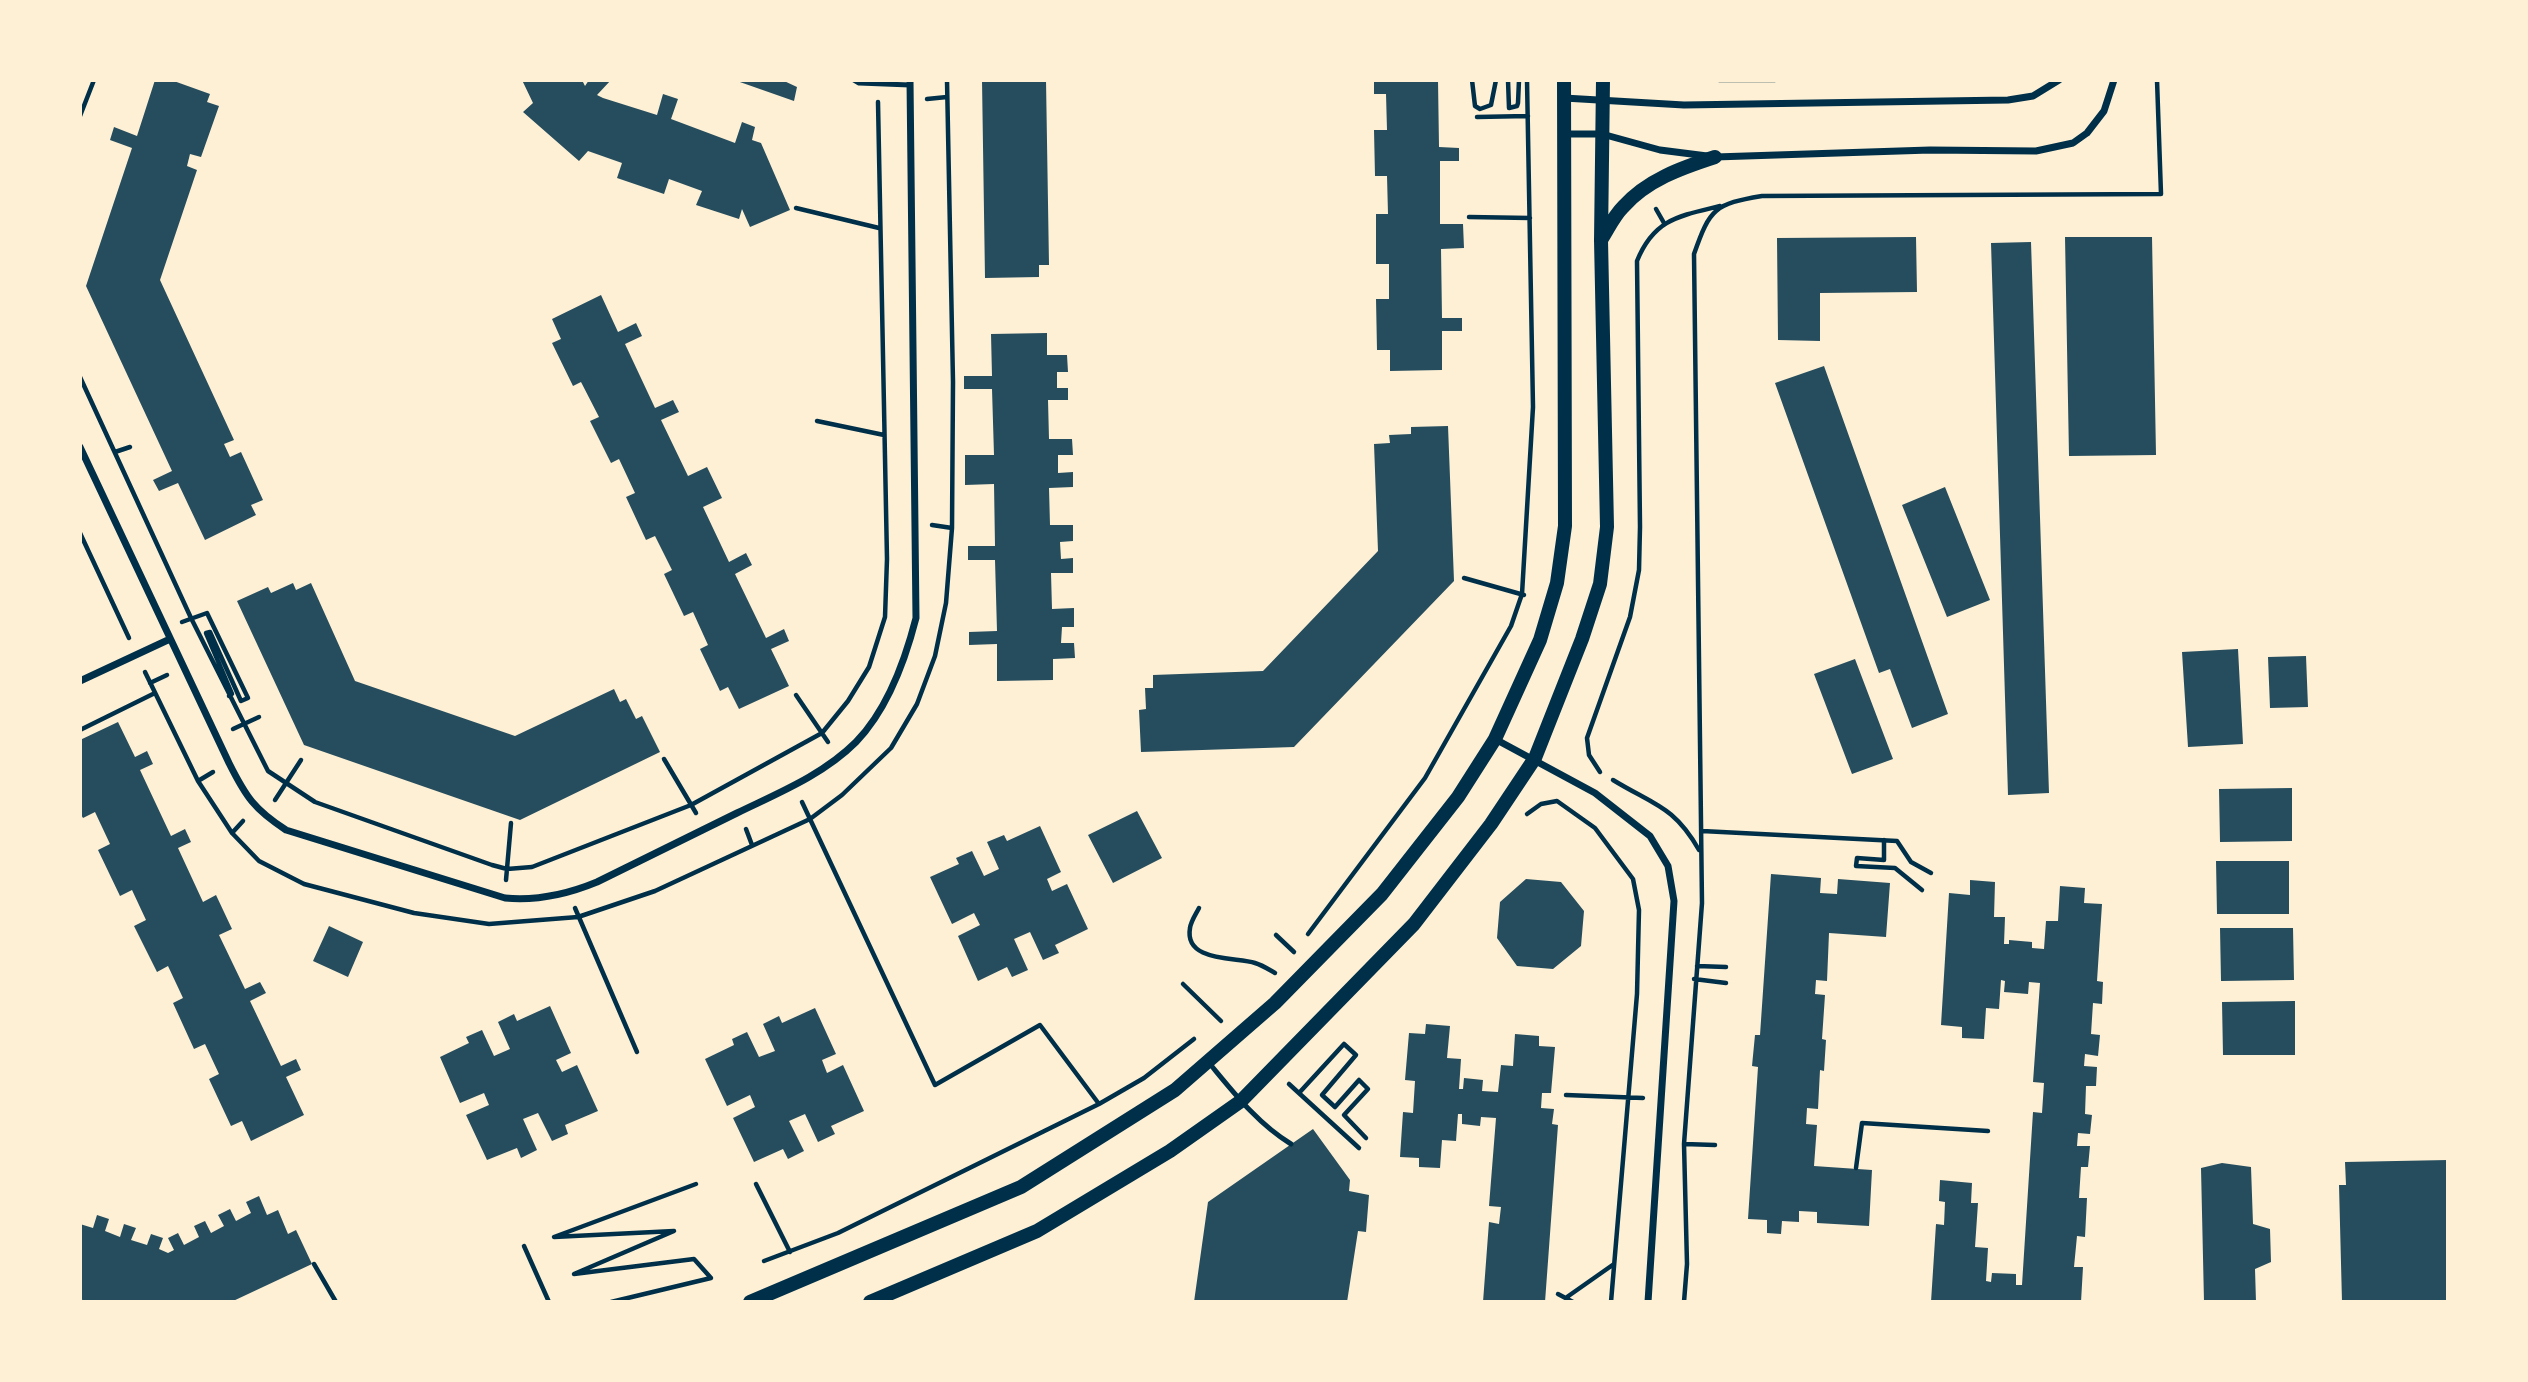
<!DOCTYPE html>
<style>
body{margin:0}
#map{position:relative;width:2528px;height:1382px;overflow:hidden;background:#fdf0d5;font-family:Commissioner,sans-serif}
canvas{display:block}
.frame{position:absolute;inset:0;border:82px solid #fdf0d5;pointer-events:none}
</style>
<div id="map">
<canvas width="2528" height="1382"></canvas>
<div class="frame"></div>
</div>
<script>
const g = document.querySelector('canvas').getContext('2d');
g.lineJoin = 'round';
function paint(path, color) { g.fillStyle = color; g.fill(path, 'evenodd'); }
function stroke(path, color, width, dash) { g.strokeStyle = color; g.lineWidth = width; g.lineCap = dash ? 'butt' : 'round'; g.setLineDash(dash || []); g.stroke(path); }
paint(new Path2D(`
 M155 80H171L210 94 207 102 219 106 201 157 190 154 187 166 197 170 160 280 234 440 224 444 230 457 241 452 263 500 251 505 256 515 205 540 178 483 159 491 153 480 172 471 86 286 132 148 110 140 114 127 137 136Z
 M522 80H582L585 86 589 80H611L597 95 603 98 657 115 663 94 678 99 671 119 735 143 742 122 755 127 752 140 761 143 790 210 750 227 742 209 739 219 696 205 702 191 669 179 664 194 617 178 622 163 588 151 579 161 523 112 533 103Z
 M782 80 797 87 794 101 737 81Z
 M982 80H1046L1049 265H1039V277L985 278Z
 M1374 80H1438L1439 147 1459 148V161H1440V224H1463L1464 248 1441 249 1442 318H1462V331H1442V370L1390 371V350H1377L1376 299H1389V264H1376V214H1388L1387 176H1375L1374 130H1387L1386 94H1374Z
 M1916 237 1917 292 1820 293V341L1778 340 1777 238Z
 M2065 237H2152L2156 455 2069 456Z
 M2031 242 2049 793 2008 795 1991 243Z
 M601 295 618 332 636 323 642 336 625 344 655 408 673 400 679 412 661 420 688 476 707 467 722 498 703 507 729 562 746 553 752 565 735 574 766 638 784 629 789 641 771 649 789 686 739 709 728 687 720 691 700 649 708 645 693 612 684 616 664 574 672 570 655 536 646 540 626 497 635 493 619 459 611 463 590 421 599 417 581 382 573 386 552 343 561 339 552 319Z
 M1047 333V355H1067L1068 372H1057V388H1068V400H1048L1049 439H1072L1073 455H1058V473L1073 472V487L1049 488 1050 525H1073V541L1060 542 1061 559 1073 558V573H1051L1052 609 1074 608V627H1062L1061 643H1074L1075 658 1053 659V680L997 681V644L969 645V632L997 631 995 560H968V546H995L994 484 965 485V455H994L992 389H964V376H992L991 334Z
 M1824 366 1948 714 1912 728 1890 669 1879 673 1775 383Z
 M1448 426 1454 581 1294 747 1141 752 1139 710 1146 709 1145 688H1153V675L1263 671 1378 551 1374 444 1390 443 1389 435 1411 434V427Z
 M1945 487 1990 600 1947 617 1902 505Z
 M293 583 296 590 311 583 355 681 515 736 614 689 620 702 626 699 636 719 642 716 660 752 520 820 304 745 237 601 268 587 271 593Z
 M2238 649 2243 744 2188 747 2182 652Z
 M2306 656 2308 707 2270 708 2268 657Z
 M1855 659 1893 759 1852 774 1814 674Z
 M118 722 135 757 147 751 153 764 140 770 171 836 185 829 191 842 178 848 203 902 216 895 232 929 219 935 245 989 260 982 266 993 250 1001 281 1066 296 1059 301 1070 286 1077 304 1115 251 1141 242 1121 231 1126 209 1079 219 1074 205 1044 194 1049 173 1003 183 998 168 966 157 972 134 926 146 920 132 890 120 896 98 850 110 844 95 812 83 818 80 813V740Z
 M2292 788V841L2220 842 2219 789Z
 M1137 811 1162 858 1113 883 1088 835Z
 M1040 826 1061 872 1047 879 1052 891 1067 884 1088 929 1055 945 1059 953 1043 960 1030 932 1014 939 1028 970 1012 977 1007 967 978 981 958 936 980 925 974 913 952 924 930 877 959 864 956 858 972 851 984 876 999 869 987 842 1004 835 1007 841Z
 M2216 861H2289V914H2217Z
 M1771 874 1821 878 1820 893 1837 894 1838 879 1890 883 1886 937 1829 933 1827 981 1816 980 1815 994 1825 995 1822 1039 1826 1040 1824 1071 1820 1070 1818 1109 1807 1108 1806 1124 1817 1125 1814 1166 1872 1170 1869 1226 1817 1223V1212L1799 1211V1222L1782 1221 1781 1234 1767 1233V1220L1748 1219 1758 1067 1752 1066 1755 1035H1760Z
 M1526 879 1561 882 1584 911 1581 946 1553 969 1517 966 1497 938 1500 902Z
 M1970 880 1995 882 1994 917H2005L2004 944H2009V940L2032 942V948L2044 949 2046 921H2058L2060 886 2085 888 2084 903 2102 904 2097 981 2103 982 2102 1004 2093 1003 2091 1034 2100 1035 2098 1056 2085 1054 2084 1066 2097 1067 2096 1086H2086L2085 1114 2092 1115 2090 1134 2078 1133 2077 1146H2090L2088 1167H2081L2079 1198H2087L2085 1237 2077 1236 2074 1267H2083L2081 1302H1931L1936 1224 1944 1225 1945 1202 1939 1201 1940 1180 1972 1183 1971 1203H1978L1975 1247 1988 1248 1986 1281 1991 1282 1992 1273 2016 1274V1285H2022L2033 1112 2042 1113 2044 1083 2033 1082 2040 983 2029 982 2028 994 2004 992 2005 981 2001 980 1999 1009 1986 1008 1984 1039 1962 1038V1027L1941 1025 1949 893 1970 895Z
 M329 926 363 942 348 977 313 961Z
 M2220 928H2293L2294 980 2221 981Z
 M2295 1001V1055H2223L2222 1002Z
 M550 1006 571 1053 556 1060 562 1072 577 1065 598 1111 565 1125 568 1134 552 1141 538 1113 523 1119 537 1150 521 1158 517 1148 487 1160 466 1115 489 1105 484 1093 460 1103 440 1057 469 1043 466 1037 482 1030 494 1056 510 1049 498 1022 514 1014 517 1021Z
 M815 1008 836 1054 822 1060 827 1073 843 1065 864 1111 831 1126 835 1134 818 1142 805 1114 789 1121 804 1151 788 1159 783 1149 754 1162 733 1118 755 1107 750 1095 727 1106 705 1059 734 1045 732 1039 747 1032 759 1057 775 1051 763 1024 779 1016 782 1023Z
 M1426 1024 1450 1026 1447 1058 1461 1059 1459 1089H1463L1464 1078 1483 1080 1482 1091 1498 1092 1501 1065 1513 1066 1515 1034 1539 1036V1046L1555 1047 1551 1093H1542L1541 1108 1554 1109 1552 1124 1558 1125 1545 1302H1483L1489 1222 1499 1224 1501 1207 1489 1206 1496 1118 1481 1117 1480 1126 1462 1124V1114H1458L1456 1141 1442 1140 1440 1168 1419 1167V1158L1400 1157 1403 1112 1413 1113 1415 1081 1405 1080 1409 1033 1425 1034Z
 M1313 1129 1350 1180 1349 1191 1369 1195 1366 1232 1358 1231 1347 1302H1194L1208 1202Z
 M2448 1160V1302H2342L2339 1185H2346L2345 1162Z
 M2222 1163 2251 1167 2253 1224 2270 1229 2271 1262 2255 1269 2256 1302H2204L2201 1168Z
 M259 1196 267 1215 278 1210 288 1234 296 1230 312 1264 231 1302H88L80 1299V1224L93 1228 97 1215 109 1219 105 1231 120 1237 124 1224 136 1228 131 1240 147 1245 151 1234 163 1238 159 1249 168 1253 174 1250 168 1238 178 1233 184 1245 199 1237 194 1226 205 1221 211 1233 224 1226 218 1215 230 1209 236 1221 251 1213 246 1202Z`), '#264d5e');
stroke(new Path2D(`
 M1472 80 1475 106 1480 109 1491 105 1496 80
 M1508 80 1509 108 1517 106 1518 103 1519 80
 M1719 80H1775
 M927 99 947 97
 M80 116 94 80
 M1477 117 1528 116
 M796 208 879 228
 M1656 209 1664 223
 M1469 217 1530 218
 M80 377 191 618 268 771 315 802 492 865 507 869 532 867 691 805 822 733 848 701 869 667 885 617 887 559 878 102
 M817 421 884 435
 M115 452 130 447
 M932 525 952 528
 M80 533 129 638
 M1464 578 1524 595
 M182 622 207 613 248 698 241 701 210 632 206 633 232 694 229 696
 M145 672 198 781 232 833 259 861 304 884 414 913 489 924 578 917 655 891 810 819 842 795 891 748 917 704 935 656 946 603 952 528 953 382 947 80
 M150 683 167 675
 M796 695 828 742
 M233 729 259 717
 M80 730 155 693
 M664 759 696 813
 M1600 772 1589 755 1587 738 1630 617 1639 570 1640 527 1637 261C1654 219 1679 216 1720 206
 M1613 780C1654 805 1674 806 1699 850
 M198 781 213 772
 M275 800 301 760
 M802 802 935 1085 1040 1025 1099 1104
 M1527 814 1541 804 1557 801 1595 828 1633 879 1639 910 1637 994 1611 1302
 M746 829 752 845
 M1702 831 1897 841 1911 862 1931 873
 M232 833 243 821
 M1884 840V860L1857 858 1856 866 1895 868 1922 890
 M506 880 511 823
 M575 908 637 1052
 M1199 908C1196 914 1191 921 1190 928 1184 962 1235 957 1255 963 1262 965 1268 969 1275 973
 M1308 934 1425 778 1511 626 1522 594 1533 407 1527 80
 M1276 935 1294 952
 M1697 966 1726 967
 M1694 979 1726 983
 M1183 984 1221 1021
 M1289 1084 1359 1148
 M1299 1093 1344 1044 1356 1055 1322 1095 1335 1107 1359 1080 1368 1089 1344 1115 1366 1138
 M1566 1095 1643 1098
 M1684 1144 1715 1145
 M1856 1168 1862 1123 1988 1131
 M756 1184 790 1252
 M524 1246 549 1302
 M764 1261 838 1233 1099 1104 1144 1078 1194 1039
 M314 1264 336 1302
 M1558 1294 1573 1302
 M1567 1297 1614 1264
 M611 1302 711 1278 694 1259 574 1274 674 1231 554 1237 696 1184
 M1684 1302 1687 1264 1684 1144 1702 903 1694 254C1710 208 1715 204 1762 196L2161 194 2157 80`), '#003049', 4.5);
stroke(new Path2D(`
 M854 80 859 83 910 85
 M1210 1064C1234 1093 1258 1124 1291 1144`), '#003049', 5);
stroke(new Path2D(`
 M1564 98 1684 105 2008 100 2033 96 2059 80
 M1563 134H1602L1660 150 1715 157 1930 150 2036 151 2073 143 2087 133 2104 111 2114 80
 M80 447 229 763C246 797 254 809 286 830L505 898C537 901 568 894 597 882 644 859 690 836 737 813 778 793 823 775 856 742 888 709 905 661 916 618L910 80
 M80 681 170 639
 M1495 739 1595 793 1650 836 1668 866 1674 901 1648 1302`), '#003049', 7);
stroke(new Path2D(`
 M1601 240C1608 229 1614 216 1623 207 1647 180 1681 168 1715 157
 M750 1302 1021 1187 1175 1090 1275 1003 1382 894 1458 797 1495 739 1540 640 1557 583 1565 526 1564 80
 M870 1302 1037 1231 1170 1151 1241 1101 1414 924 1491 824 1535 758 1582 639 1600 584 1607 527 1601 240 1603 80`), '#003049', 14);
</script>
